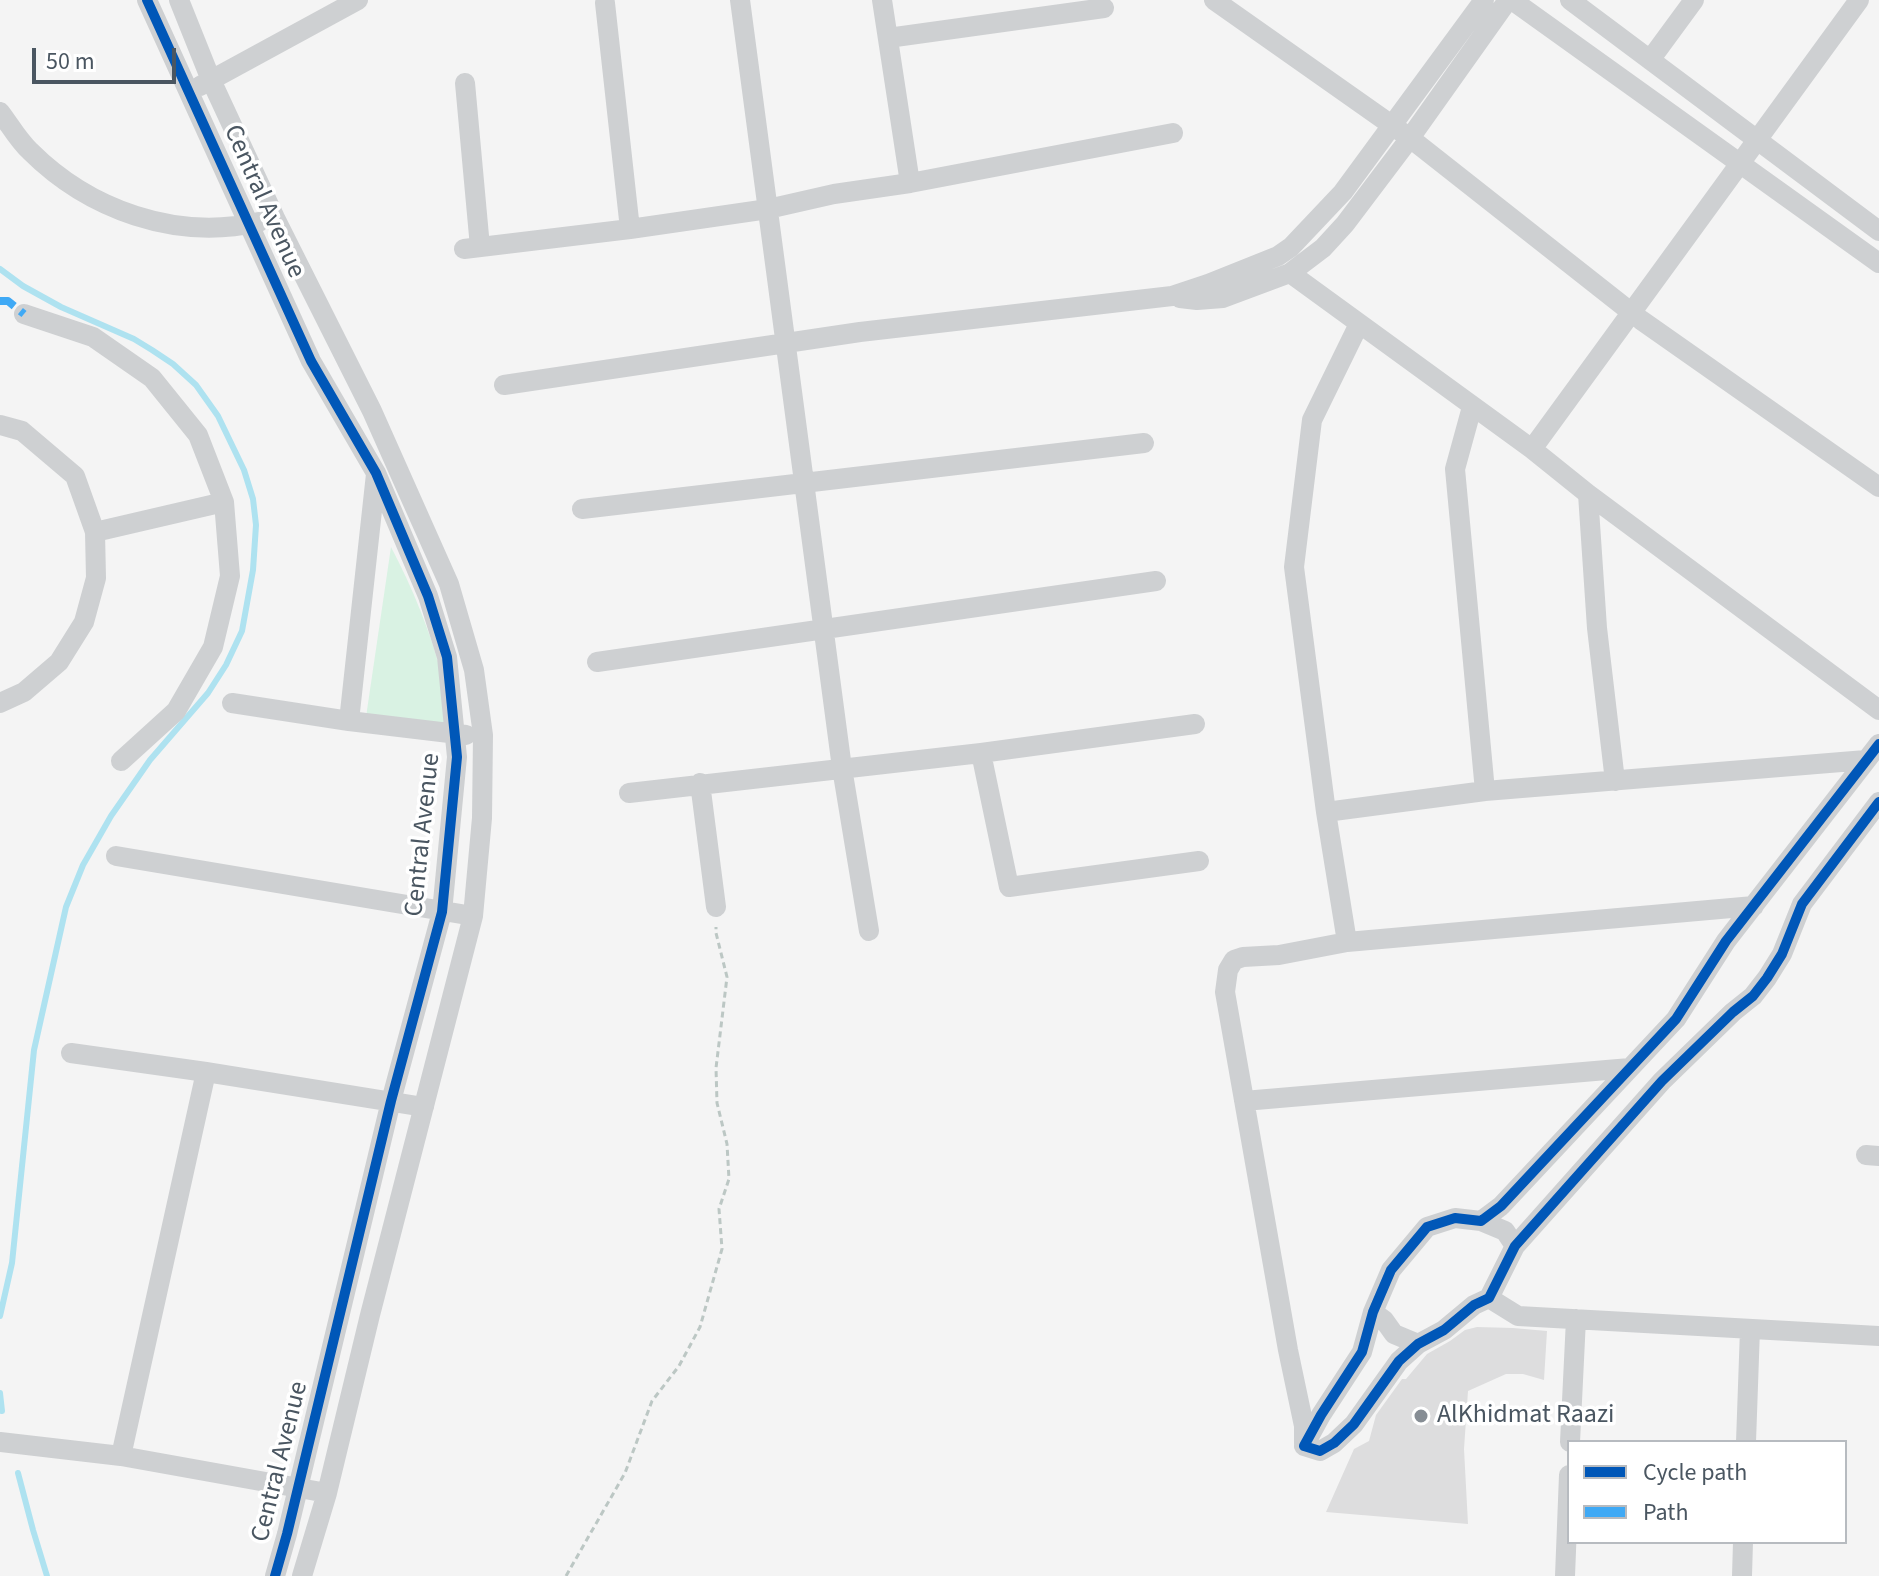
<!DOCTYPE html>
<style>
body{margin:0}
#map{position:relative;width:1879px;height:1576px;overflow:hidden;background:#f4f4f4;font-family:"Source Sans 3",sans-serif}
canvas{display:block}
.legend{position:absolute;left:1567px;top:1440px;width:280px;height:104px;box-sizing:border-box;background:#fff;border:2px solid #b7bbc0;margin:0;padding:10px 14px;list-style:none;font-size:24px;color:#4a5661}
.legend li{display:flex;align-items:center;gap:16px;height:40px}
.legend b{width:40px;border:2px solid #b7bbc0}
.scale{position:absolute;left:32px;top:48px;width:144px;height:36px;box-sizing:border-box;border:4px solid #4a5661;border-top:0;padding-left:10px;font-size:24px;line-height:28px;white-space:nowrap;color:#4a5661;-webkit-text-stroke:6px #fff;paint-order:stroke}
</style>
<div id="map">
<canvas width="1879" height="1576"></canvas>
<ul class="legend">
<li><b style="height:10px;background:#0057b8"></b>Cycle path</li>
<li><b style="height:10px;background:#3fa9f5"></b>Path</li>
</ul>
<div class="scale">50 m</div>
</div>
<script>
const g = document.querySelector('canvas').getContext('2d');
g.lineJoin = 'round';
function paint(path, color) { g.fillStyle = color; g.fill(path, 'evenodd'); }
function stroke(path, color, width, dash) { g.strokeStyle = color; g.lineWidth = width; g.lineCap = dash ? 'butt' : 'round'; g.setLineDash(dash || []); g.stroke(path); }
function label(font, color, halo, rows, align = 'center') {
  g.font = font + ' "Source Sans 3",sans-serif'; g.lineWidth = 7; g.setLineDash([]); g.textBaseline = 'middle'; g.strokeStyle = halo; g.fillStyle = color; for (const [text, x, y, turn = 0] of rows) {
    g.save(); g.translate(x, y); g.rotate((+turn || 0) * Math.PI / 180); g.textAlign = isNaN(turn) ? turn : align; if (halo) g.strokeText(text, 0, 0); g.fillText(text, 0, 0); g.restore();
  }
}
paint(new Path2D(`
 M391 547C412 587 431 632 442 677 446 693 447 711 449 727L366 717Z`), '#d9f2e3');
stroke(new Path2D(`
 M0 269 23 286 61 307 134 339 152 350 173 364 196 385 218 416 244 470 253 499 256 525 253 570 242 631 226 665 208 693 150 760 111 816 83 865 66 907 34 1050 12 1263 0 1316
 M0 1393 2 1411
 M18 1473 33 1530 47 1576`), '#aee2f0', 6);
paint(new Path2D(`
 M1477 1327 1513 1328 1547 1331 1544 1380 1523 1374H1506L1468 1391 1464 1449 1468 1524 1326 1512 1354 1449 1369 1441 1376 1415 1402 1379H1406L1427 1354 1450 1341 1465 1330Z`), '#ddddde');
stroke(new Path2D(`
 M566 1576 625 1473 652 1401 679 1366 700 1327 722 1249 719 1209 729 1179 727 1144 717 1103 716 1068 727 977 716 933V927`), '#bcc7c4', 3, [6, 4]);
stroke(new Path2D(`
 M147 0 311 361 376 473 428 596 447 657 457 757 442 912 391 1101 287 1534 275 1576
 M179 0 211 80 275 218 372 411 449 584 474 670 483 735 482 818 473 916 370 1315 327 1493 302 1576
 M740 0 842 768 869 931
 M882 0 910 183
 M1214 0 1410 138 1641 320 1879 487
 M1512 0 1879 263
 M1570 0 1879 231
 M605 3 630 229
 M888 38 1104 8
 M1650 60 1694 0
 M465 83 480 247
 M200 86 358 0
 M0 112C10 125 18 140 30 151 89 210 176 241 259 222
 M464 249 630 229 768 209 834 194 910 183 1173 133
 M1290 273 1532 449 1588 494 1879 710
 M1180 298 1197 300 1223 298 1290 273 1323 248 1345 224 1410 138 1508 0
 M24 314 93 337 152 378 198 435 224 502 230 576 213 647 176 711 121 761
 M1359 324 1312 420 1294 567 1326 812 1347 942 1754 906
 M504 385 860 332 1172 296 1208 284 1278 256 1291 247 1343 192 1484 0
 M1472 407 1455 469 1485 791
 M0 425 22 431 75 476 95 532 96 578 84 622 59 662 24 692 0 703
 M1532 449 1859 0
 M1588 494 1597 628 1615 781
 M582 509 1144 443
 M95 532 224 502
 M597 662 1156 581
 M232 703 349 721 466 735
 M349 721 376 474
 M1879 744 1726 941 1676 1019 1501 1206 1481 1221 1455 1218 1427 1227 1391 1270 1373 1312 1362 1352 1321 1415 1304 1446 1320 1451 1334 1443 1354 1424 1399 1361 1418 1344 1444 1330 1474 1305 1489 1298 1515 1246 1662 1081 1733 1012 1753 996 1767 978 1782 954 1802 904 1879 802
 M981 753 1009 887 1199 861
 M700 783 716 907
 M629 793 981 753 1195 724
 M1326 812 1485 791 1866 760
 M116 856 473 916
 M71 1053 206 1072 424 1107
 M1244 1101 1630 1068
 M1866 1155 1879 1156
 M1481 1221 1505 1231 1515 1246
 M1489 1298 1518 1316 1879 1336
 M1373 1312 1384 1320 1394 1334 1418 1344
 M0 1442 121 1456 327 1493
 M1570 1442 1576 1319
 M1746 1442 1750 1329
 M1304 1444V1426L1288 1350 1225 992 1228 970 1234 960 1243 957 1279 955 1347 942
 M121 1456 206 1072
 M1565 1576 1569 1475
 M1742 1576 1743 1542`), '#ced0d2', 20);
stroke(new Path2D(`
 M0 301H8L24 314`), '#3fa9f5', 8, [16, 8]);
stroke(new Path2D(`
 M147 0 311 361 376 473 428 596 447 657 457 757 442 912 391 1101 287 1534 275 1576
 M1879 744 1726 941 1676 1019 1501 1206 1481 1221 1455 1218 1427 1227 1391 1270 1373 1312 1362 1352 1321 1415 1304 1446 1320 1451 1334 1443 1354 1424 1399 1361 1418 1344 1444 1330 1474 1305 1489 1298 1515 1246 1662 1081 1733 1012 1753 996 1767 978 1782 954 1802 904 1879 802`), '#0057b8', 10);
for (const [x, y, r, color] of [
 [1421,1416,8,"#868d94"]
]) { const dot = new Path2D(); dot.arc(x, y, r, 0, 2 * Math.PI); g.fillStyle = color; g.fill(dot); stroke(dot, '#fff', 3); }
label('26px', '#4a5661', '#fff', [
 ["Central Avenue",263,202,66],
 ["Central Avenue",424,835,-84],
 ["Central Avenue",281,1462,-76]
]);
label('26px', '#4a5661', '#fff', [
 ["AlKhidmat Raazi",1437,1416]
], 'left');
</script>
